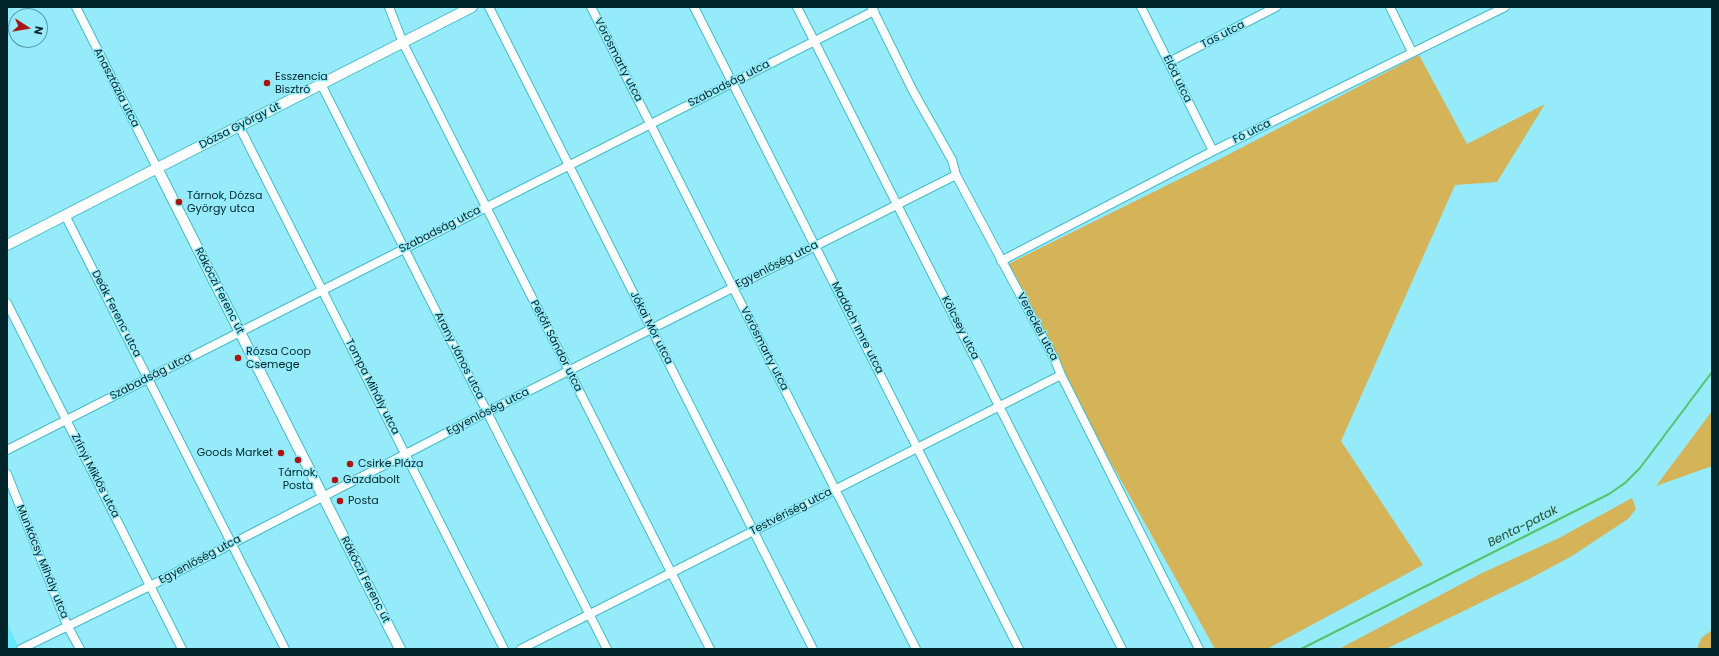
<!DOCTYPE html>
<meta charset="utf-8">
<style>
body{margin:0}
#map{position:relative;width:1719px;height:656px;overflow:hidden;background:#95ebf9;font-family:Poppins,sans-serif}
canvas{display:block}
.frame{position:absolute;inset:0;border:8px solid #00242a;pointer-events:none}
.north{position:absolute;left:8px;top:8px;width:40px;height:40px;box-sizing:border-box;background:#95ebf9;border:1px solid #599ba6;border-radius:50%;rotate:102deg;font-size:11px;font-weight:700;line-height:16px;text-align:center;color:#00242a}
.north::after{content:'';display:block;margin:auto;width:14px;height:18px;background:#a81512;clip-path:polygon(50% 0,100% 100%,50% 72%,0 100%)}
</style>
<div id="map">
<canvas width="1719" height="656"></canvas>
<div class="frame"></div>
<div class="north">N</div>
</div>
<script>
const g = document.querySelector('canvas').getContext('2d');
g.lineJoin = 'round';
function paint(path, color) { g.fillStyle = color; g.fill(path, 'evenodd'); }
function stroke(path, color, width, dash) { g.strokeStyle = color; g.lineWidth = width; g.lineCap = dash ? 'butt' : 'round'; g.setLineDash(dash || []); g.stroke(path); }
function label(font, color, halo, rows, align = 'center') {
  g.font = font + ' Poppins,sans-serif'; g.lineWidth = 3; g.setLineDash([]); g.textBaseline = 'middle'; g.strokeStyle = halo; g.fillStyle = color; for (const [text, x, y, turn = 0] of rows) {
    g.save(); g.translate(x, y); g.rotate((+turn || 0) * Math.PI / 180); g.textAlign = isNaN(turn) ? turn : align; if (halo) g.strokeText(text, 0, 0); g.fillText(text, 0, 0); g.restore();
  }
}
paint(new Path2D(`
 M7 622 19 649H7Z`), '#67e9fd');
paint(new Path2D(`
 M1419 55 1467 144 1545 104 1497 182 1455 185 1341 441 1423 565 1267 649H1215L1002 267 1216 161Z
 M1712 411V466L1656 486Z
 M1632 498 1636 509 1628 519 1572 556 1531 578 1386 649H1339L1482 573 1559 538Z
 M1712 630V649H1697L1701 638Z`), '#d5b358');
stroke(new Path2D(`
 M1301 649 1609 494 1625 483 1640 468 1712 372`), '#50c56b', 2);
const minor = new Path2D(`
 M76 7 157 168
 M389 7 403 43 710 649
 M489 7 813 649
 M591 7 916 649
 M694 7 1019 649
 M797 7 1122 649
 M1141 7 1213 151
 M1390 7 1412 52
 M872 8 913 91 952 160 956 175 1055 360 1061 375 1199 649
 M1169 62 1276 7
 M321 84 607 649
 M239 126 504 649
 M65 215 285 649
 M1001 261 1213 151 1505 7
 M7 303 182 649
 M7 450 874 11
 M7 474 67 625 80 649
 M21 649 150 586 487 412 956 175
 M521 649 1061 375`);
const tertiary = new Path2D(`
 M157 168 400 649
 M7 245 472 7`);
stroke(minor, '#43bbcc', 10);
stroke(tertiary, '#43bbcc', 12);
stroke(minor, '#fff', 8);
stroke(tertiary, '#fff', 10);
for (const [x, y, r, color] of [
 [267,83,4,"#a81512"],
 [179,202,4,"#a81512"],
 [238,358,4,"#a81512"],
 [281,453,4,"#a81512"],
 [298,460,4,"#a81512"],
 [350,464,4,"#a81512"],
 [335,480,4,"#a81512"],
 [340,501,4,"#a81512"]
]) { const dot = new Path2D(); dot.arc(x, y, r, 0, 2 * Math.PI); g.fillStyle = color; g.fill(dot); stroke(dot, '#95ebf9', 1.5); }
label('11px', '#00242a', '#95ebf9', [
 ["Tas utca",1223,35,-27],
 ["Vörösmarty utca",618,60,63],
 ["Előd utca",1177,79,64],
 ["Szabadság utca",729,84,-27],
 ["Anasztázia utca",116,88,63],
 ["Dózsa György út",240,126,-27],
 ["Fő utca",1252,132,-26],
 ["Szabadság utca",440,230,-27],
 ["Egyenlőség utca",777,265,-27],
 ["Rákóczi Ferenc út",219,291,63],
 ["Deák Ferenc utca",116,314,63],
 ["Vereckei utca",1037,327,62],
 ["Jókai Mór utca",651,328,63],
 ["Madách Imre utca",857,328,63],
 ["Kölcsey utca",960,328,63],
 ["Petőfi Sándor utca",556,346,63],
 ["Vörösmarty utca",764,349,63],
 ["Arany János utca",459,356,63],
 ["Szabadság utca",151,377,-27],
 ["Tompa Mihály utca",372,387,63],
 ["Egyenlőség utca",488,412,-27],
 ["Zrínyi Miklós utca",95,476,63],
 ["Testvériség utca",791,512,-27],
 ["Egyenlőség utca",200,560,-28],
 ["Munkácsy Mihály utca",42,562,68],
 ["Rákóczi Ferenc út",365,580,63]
]);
label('11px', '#00242a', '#95ebf9', [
 ["Esszencia",275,77],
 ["Bisztró",275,90],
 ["Tárnok, Dózsa",187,196],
 ["György utca",187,209],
 ["Rózsa Coop",246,352],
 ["Csemege",246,365],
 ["Goods Market",273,453,"right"],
 ["Csirke Pláza",358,464],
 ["Tárnok,",298,473,"center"],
 ["Posta",298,486,"center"],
 ["Gazdabolt",343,480],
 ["Posta",348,501]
], 'left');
label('italic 12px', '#22502c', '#95ebf9', [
 ["Benta-patak",1523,527,-27]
]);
</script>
